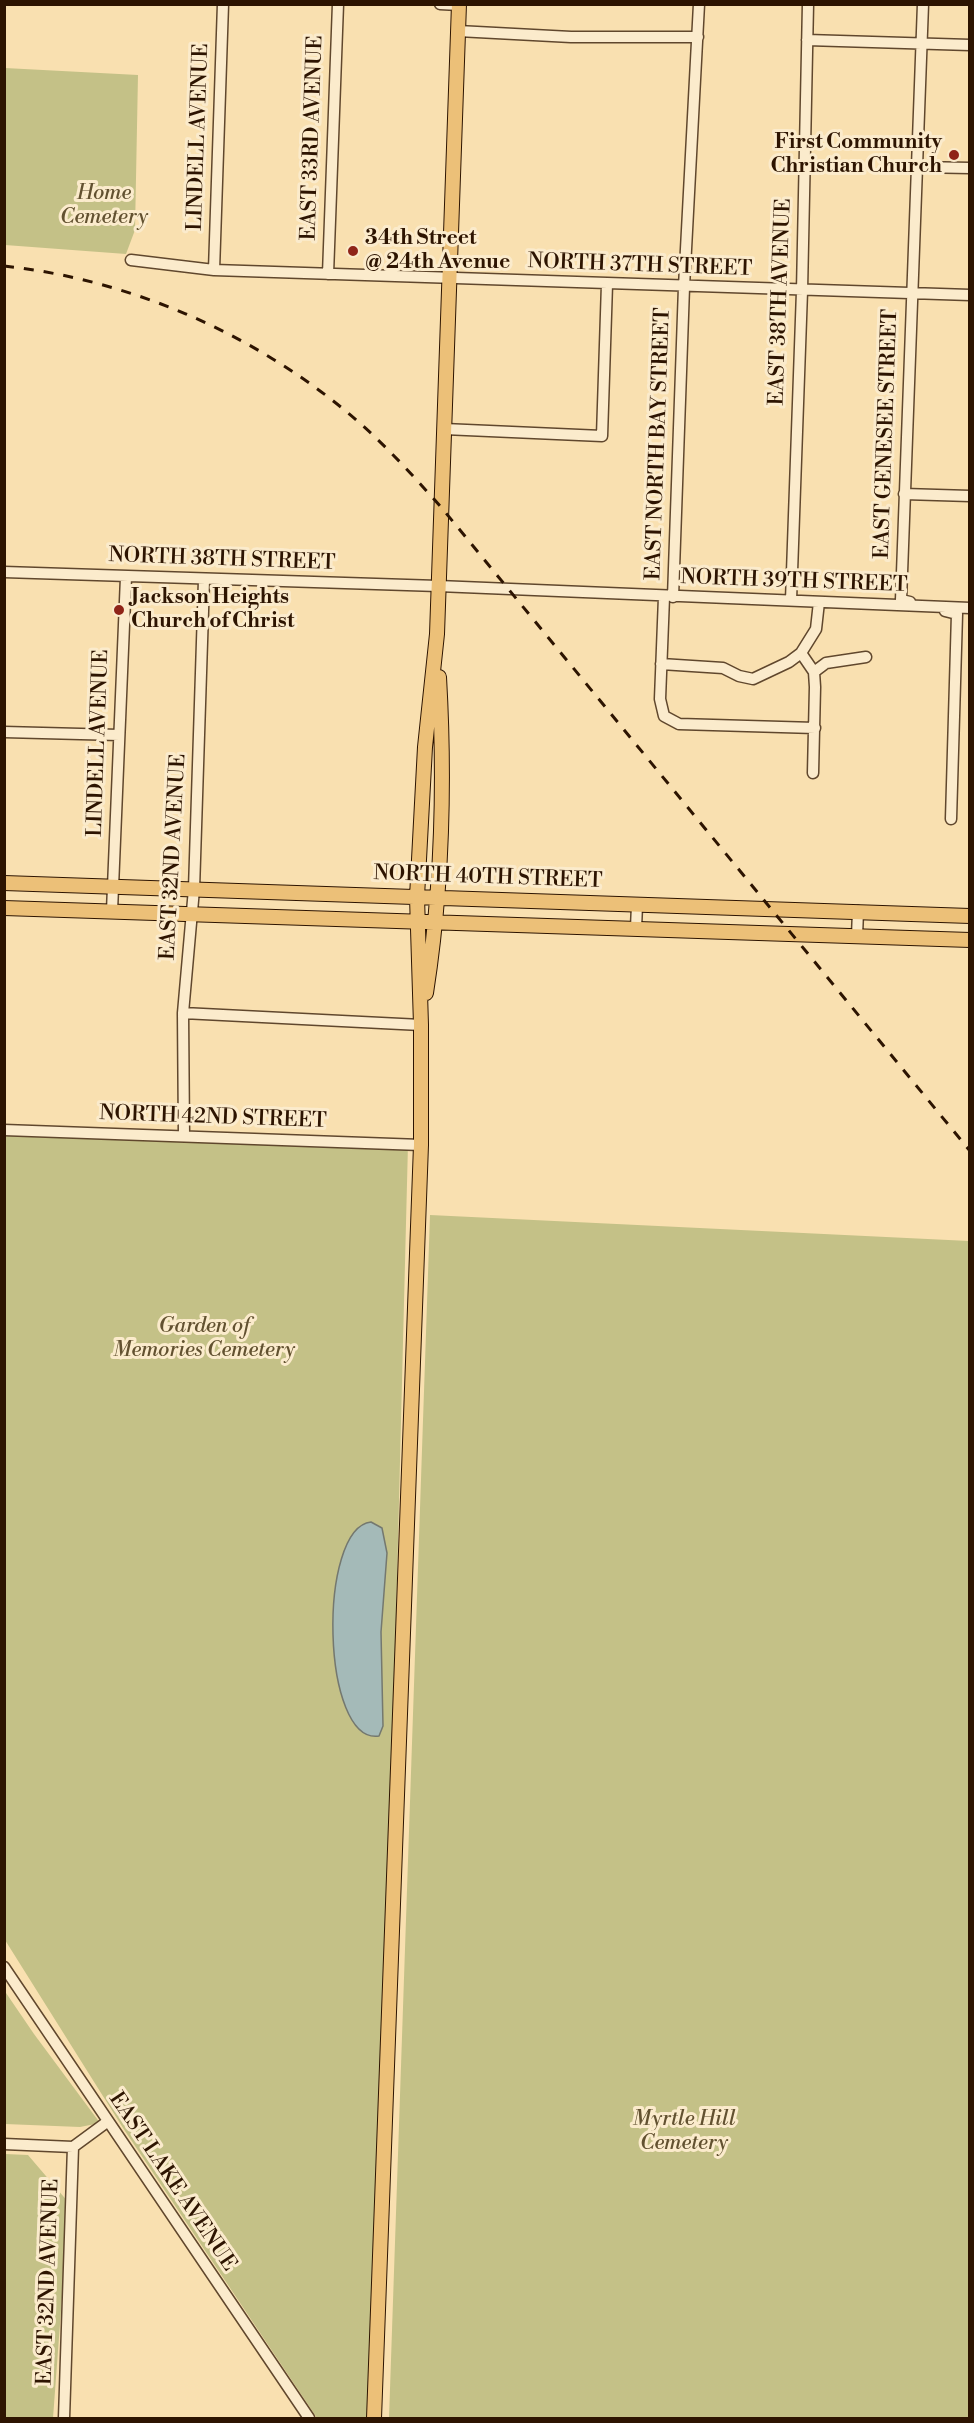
<!DOCTYPE html>
<style>
body{margin:0}
#map{position:relative;width:974px;height:2423px;overflow:hidden;background:#f9e0b0;font-family:"Libre Bodoni",serif}
canvas{display:block}
.frame{position:absolute;inset:0;border:6px solid #2d1401;pointer-events:none}
</style>
<div id="map">
<canvas width="974" height="2423"></canvas>
<div class="frame"></div>
</div>
<script>
const g = document.querySelector('canvas').getContext('2d');
g.lineJoin = 'round';
function paint(path, color) { g.fillStyle = color; g.fill(path, 'evenodd'); }
function stroke(path, color, width, dash) { g.strokeStyle = color; g.lineWidth = width; g.lineCap = dash ? 'butt' : 'round'; g.setLineDash(dash || []); g.stroke(path); }
function label(font, color, halo, rows, align = 'center') {
  g.font = font + ' "Libre Bodoni",serif'; g.lineWidth = 6; g.setLineDash([]); g.textBaseline = 'middle'; g.strokeStyle = halo; g.fillStyle = color; for (const [text, x, y, turn = 0] of rows) {
    g.save(); g.translate(x, y); g.rotate((+turn || 0) * Math.PI / 180); g.textAlign = isNaN(turn) ? turn : align; if (halo) g.strokeText(text, 0, 0); g.fillText(text, 0, 0); g.restore();
  }
}
paint(new Path2D(`
 M5 68 138 75 135 230 126 254 5 245Z
 M5 1130 408 1144 396 1620 369 2418H317L123 2128 5 1940Z
 M430 1215 969 1241V2418H389Z
 M4 1990 34 2034 100 2123 80 2127 5 2124Z
 M5 2154 28 2155 69 2203 53 2418H5Z`), '#c4c187');
const water = new Path2D(`
 M371 1522 382 1528 387 1553 381 1632 383 1726 379 1736C321 1745 317 1528 371 1522Z`);
paint(water, '#a4bab8');
stroke(water, '#74786f', 1.5);
const minor = new Path2D(`
 M440 4 459 5
 M458 31 571 37H698
 M807 40 970 45
 M918 167 970 168
 M131 260 214 270 970 295
 M214 270 223 4
 M328 274 338 4
 M444 429 602 436 607 284
 M904 494 970 496
 M4 572 438 586 970 608
 M664 597 660 699 664 716 679 724 815 728
 M673 597 684 287 699 4
 M791 600 802 291 808 4
 M910 602 901 600 923 4
 M945 611 957 614 951 819
 M801 653 814 672 815 687 813 773
 M661 664 723 668 739 676 753 679 789 662 801 653 816 629 819 602
 M814 672 826 663 866 657
 M4 732 119 735
 M112 911 126 577
 M636 928 637 905
 M857 936 858 911
 M183 1013 421 1025
 M4 1130 421 1145
 M184 1136 183 1013 194 889 204 580
 M4 1967 309 2418
 M4 2144 73 2147 107 2122
 M64 2418 73 2147`);
const major = new Path2D(`
 M4 883 970 916
 M4 908 970 940
 M426 993C442 890 445 781 439 677
 M374 2418 421 1145V1025L417 897 425 747 437 634 459 4`);
stroke(minor, '#60472d', 13);
stroke(major, '#2d1401', 16);
stroke(minor, '#fbebcc', 10);
stroke(major, '#ecc078', 14);
stroke(new Path2D(`
 M4 266C135 280 264 338 362 425 390 450 416 479 441 507L970 1151`), '#2d1401', 3, [10, 10]);
for (const [x, y, r, color] of [
 [954,155,6,"#8f2418"],
 [353,251,6,"#8f2418"],
 [119,610,6,"#8f2418"]
]) { const dot = new Path2D(); dot.arc(x, y, r, 0, 2 * Math.PI); g.fillStyle = color; g.fill(dot); stroke(dot, '#fbebcc', 2); }
label('21px', '#2d1401', '#fbebcc', [
 ["LINDELL AVENUE",199,137,-88],
 ["EAST 33RD AVENUE",313,138,-88],
 ["NORTH 37TH STREET",640,266,2],
 ["EAST 38TH AVENUE",781,302,-88],
 ["EAST GENESEE STREET",887,434,-88],
 ["EAST NORTH BAY STREET",659,444,-88],
 ["NORTH 38TH STREET",222,560,2],
 ["NORTH 39TH STREET",794,582,2],
 ["LINDELL AVENUE",99,743,-88],
 ["EAST 32ND AVENUE",174,857,-87],
 ["NORTH 40TH STREET",488,878,2],
 ["NORTH 42ND STREET",213,1118,2],
 ["EAST LAKE AVENUE",172,2182,56],
 ["EAST 32ND AVENUE",49,2282,-88]
]);
label('bold 21px', '#2d1401', '#fbebcc', [
 ["First Community",942,143,"right"],
 ["Christian Church",942,167,"right"],
 ["34th Street",365,239],
 ["@ 24th Avenue",365,263],
 ["Jackson Heights",131,598],
 ["Church of Christ",131,622]
], 'left');
label('italic 21px', '#625130', '#fbebcc', [
 ["Home",104,194],
 ["Cemetery",104,218],
 ["Garden of",204,1327],
 ["Memories Cemetery",204,1351],
 ["Myrtle Hill",684,2120],
 ["Cemetery",684,2144]
]);
</script>
